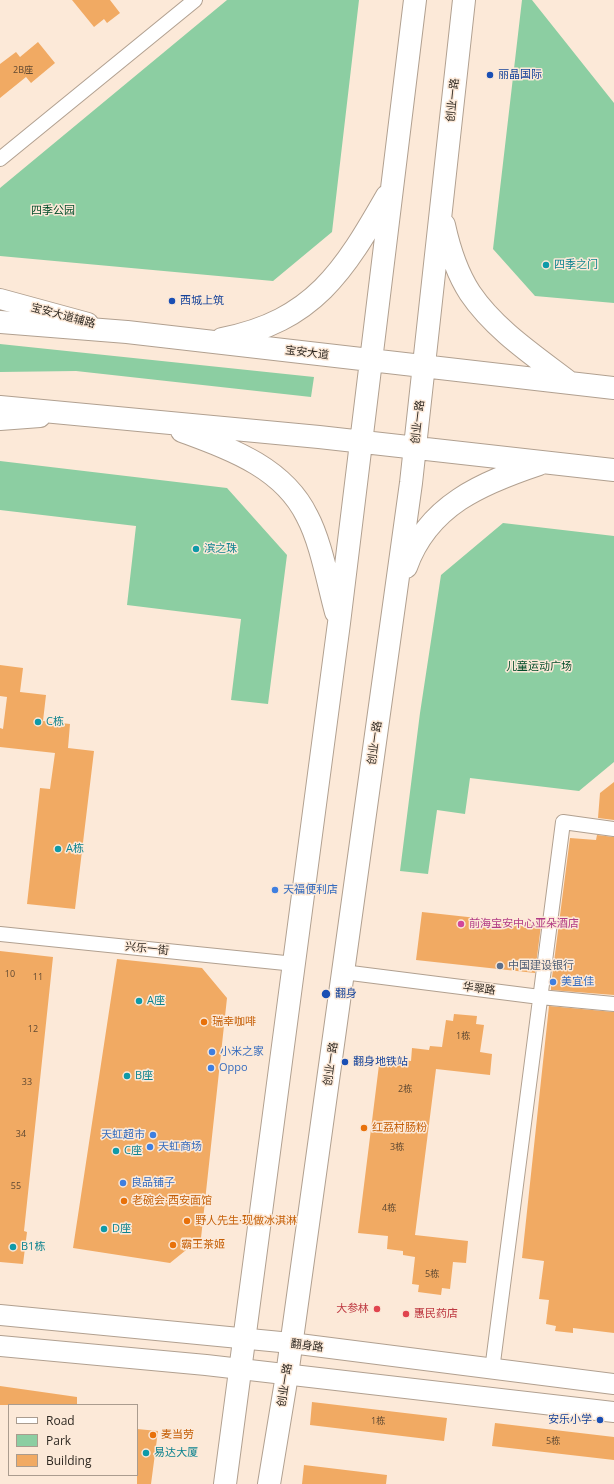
<!DOCTYPE html>
<meta charset="utf-8">
<style>
body{margin:0}
#map{position:relative;width:614px;height:1484px;overflow:hidden;background:#fce9d8;font-family:"Open Sans",sans-serif}
canvas{display:block}
.legend{position:absolute;left:8px;top:1404px;width:130px;height:72px;box-sizing:border-box;background:#fce9d8;border:1px solid #aa9c8f;margin:0;padding:5px 7px;list-style:none;font-size:12px;color:#2f2922}
.legend li{display:flex;align-items:center;gap:8px;height:20px}
.legend b{width:20px;border:1px solid #aa9c8f}
</style>
<div id="map">
<canvas width="614" height="1484"></canvas>
<ul class="legend">
<li><b style="height:5px;background:#fff"></b>Road</li>
<li><b style="height:11px;background:#8ccea2"></b>Park</li>
<li><b style="height:11px;background:#f1aa63"></b>Building</li>
</ul>
</div>
<script>
const g = document.querySelector('canvas').getContext('2d');
g.lineJoin = 'round';
function paint(path, color) { g.fillStyle = color; g.fill(path, 'evenodd'); }
function stroke(path, color, width, dash) { g.strokeStyle = color; g.lineWidth = width; g.lineCap = dash ? 'butt' : 'round'; g.setLineDash(dash || []); g.stroke(path); }
function label(font, color, halo, rows, align = 'center') {
  g.font = font + ' "Open Sans","Noto Sans SC",sans-serif'; g.lineWidth = 3; g.setLineDash([]); g.textBaseline = 'middle'; g.strokeStyle = halo; g.fillStyle = color; for (const [text, x, y, turn = 0] of rows) {
    g.save(); g.translate(x, y); g.rotate((+turn || 0) * Math.PI / 180); g.textAlign = isNaN(turn) ? turn : align; if (halo) g.strokeText(text, 0, 0); g.fillText(text, 0, 0); g.restore();
  }
}
paint(new Path2D(`
 M227 0H359L332 232 273 281 0 256V188Z
 M522 0H532L614 103V303L535 296 493 249Z
 M0 344 314 377 311 397 76 371 0 372Z
 M0 461 227 488 287 555 268 704 231 700 241 619 127 605 136 526 0 510Z
 M503 523 614 536V762L579 791 470 778 465 814 437 810 428 874 400 871 420 713 441 575Z`), '#8ccea2');
paint(new Path2D(`
 M72 0H110L120 13 107 23 104 19 94 27Z
 M38 42 55 63 31 83 26 77 0 98V64L16 52 20 57Z
 M0 665 23 668 20 692 46 695 43 721 70 724 68 748 94 751 75 909 27 904 40 788 50 789 55 753 0 747V728L3 729 7 697 0 696Z
 M614 782V820L598 818 600 793Z
 M597 835 614 837V995L551 990V985L570 838 596 840Z
 M422 912 541 925 535 973 416 960Z
 M0 951 53 957 24 1231 27 1232 23 1264 0 1262Z
 M117 959 202 968 227 998 201 1238 170 1263 73 1248Z
 M549 1006 614 1012V1333L573 1328V1333L555 1331 556 1326 546 1324 549 1300 539 1299 544 1261 522 1258Z
 M454 1014 477 1016 476 1024 484 1025 480 1052 492 1054 490 1075 436 1069 415 1235 468 1241 466 1263 453 1262 450 1289 442 1288 441 1295 418 1292 419 1285 412 1284 415 1257 403 1255V1251L387 1249 388 1236 358 1233 380 1057 411 1061 412 1048 429 1050 430 1046 442 1047 446 1020 453 1021Z
 M0 1386 77 1397V1405H0Z
 M312 1402 447 1418 444 1441 310 1425Z
 M495 1423 614 1437V1460L492 1446Z
 M137 1429 158 1431 151 1484H137Z
 M304 1465 387 1475 386 1484H302Z`), '#f1aa63');
const street = new Path2D(`
 M0 159 195 0
 M0 934 295 964
 M343 972 540 997 614 1004
 M492 1370 563 822 614 829`);
const secondary = new Path2D(`
 M0 299 88 323
 M0 420 40 417
 M0 1315 291 1343 614 1384
 M0 1346 206 1365 614 1412`);
const primary = new Path2D(`
 M444 225C449 248 457 273 470 293 495 330 535 356 570 383
 M0 322 127 332 614 388
 M222 339C314 321 344 271 387 196
 M0 407 319 437 614 470
 M182 431C230 449 283 467 307 516 321 542 328 583 336 612
 M406 567C428 505 482 483 539 464
 M225 1484 339 623 415 0
 M269 1484 287 1375 411 483 464 0`);
stroke(street, '#b1a090', 16);
stroke(secondary, '#b1a090', 22);
stroke(primary, '#b1a090', 24);
stroke(street, '#fff', 14);
stroke(secondary, '#fff', 20);
stroke(primary, '#fff', 22);
for (const [x, y, r, color] of [
 [490,75,4,"#1a4fb4"],
 [546,265,4,"#0f9aa8"],
 [172,301,4,"#1a4fb4"],
 [196,549,4,"#0f9aa8"],
 [38,722,4,"#0f9aa8"],
 [58,849,4,"#0f9aa8"],
 [275,890,4,"#3f7fe0"],
 [461,924,4,"#d1479c"],
 [500,966,4,"#5c6f8a"],
 [553,982,4,"#3f7fe0"],
 [326,994,5,"#1a4fb4"],
 [139,1001,4,"#0f9aa8"],
 [204,1022,4,"#e8710a"],
 [212,1052,4,"#3f7fe0"],
 [345,1062,4,"#1a4fb4"],
 [211,1068,4,"#3f7fe0"],
 [127,1076,4,"#0f9aa8"],
 [364,1128,4,"#e8710a"],
 [153,1135,4,"#3f7fe0"],
 [150,1147,4,"#3f7fe0"],
 [116,1151,4,"#0f9aa8"],
 [123,1183,4,"#3f7fe0"],
 [124,1201,4,"#e8710a"],
 [187,1221,4,"#e8710a"],
 [104,1229,4,"#0f9aa8"],
 [173,1245,4,"#e8710a"],
 [13,1247,4,"#0f9aa8"],
 [377,1309,4,"#e0444e"],
 [406,1314,4,"#e0444e"],
 [600,1420,4,"#1a4fb4"],
 [153,1435,4,"#e8710a"],
 [146,1453,4,"#0f9aa8"]
]) { const dot = new Path2D(); dot.arc(x, y, r, 0, 2 * Math.PI); g.fillStyle = color; g.fill(dot); stroke(dot, '#fce9d8', 1.5); }
label('9px', '#604932', null, [
 ["2B座",23,70],
 ["10",10,974],
 ["11",38,977],
 ["12",33,1029],
 ["1栋",463,1036],
 ["33",27,1082],
 ["2栋",405,1089],
 ["34",21,1134],
 ["3栋",397,1147],
 ["55",16,1186],
 ["4栋",389,1208],
 ["5栋",432,1274],
 ["1栋",378,1421],
 ["5栋",553,1441]
]);
label('11px', '#164399', '#fce9d8', [
 ["丽晶国际",498,75],
 ["西城上筑",180,301],
 ["翻身",335,994],
 ["翻身地铁站",353,1062],
 ["安乐小学",592,1420,"right"]
], 'left');
label('11px', '#2f2922', '#fce9d8', [
 ["创业一路",453,100,-84],
 ["宝安大道辅路",63,316,15],
 ["宝安大道",307,353,7],
 ["创业一路",418,422,-83],
 ["创业一路",375,743,-82],
 ["兴乐一街",147,949,6],
 ["华翠路",479,989,7],
 ["创业一路",331,1064,-82],
 ["翻身路",307,1346,7],
 ["创业一路",285,1385,-81]
]);
label('11px', '#024d2a', '#fce9d8', [
 ["四季公园",53,211],
 ["儿童运动广场",539,667]
]);
label('11px', '#0d838f', '#fce9d8', [
 ["四季之门",554,265],
 ["滨之珠",204,549],
 ["C栋",46,722],
 ["A栋",66,849],
 ["A座",147,1001],
 ["B座",135,1076],
 ["C座",124,1151],
 ["D座",112,1229],
 ["B1栋",21,1247],
 ["易达大厦",154,1453]
], 'left');
label('11px', '#366cbe', '#fce9d8', [
 ["天福便利店",283,890],
 ["美宜佳",561,982],
 ["小米之家",220,1052],
 ["Oppo",219,1068],
 ["天虹超市",145,1135,"right"],
 ["天虹商场",158,1147],
 ["良品铺子",131,1183]
], 'left');
label('11px', '#b23c85', '#fce9d8', [
 ["前海宝安中心亚朵酒店",469,924]
], 'left');
label('11px', '#4e5e75', '#fce9d8', [
 ["中国建设银行",508,966]
], 'left');
label('11px', '#c56008', '#fce9d8', [
 ["瑞幸咖啡",212,1022],
 ["红荔村肠粉",372,1128],
 ["老碗会·西安面馆",132,1201],
 ["野人先生·现做冰淇淋",195,1221],
 ["霸王茶姬",181,1245],
 ["麦当劳",161,1435]
], 'left');
label('11px', '#be3a42', '#fce9d8', [
 ["大参林",369,1309],
 ["惠民药店",414,1314,"left"]
], 'right');
</script>
